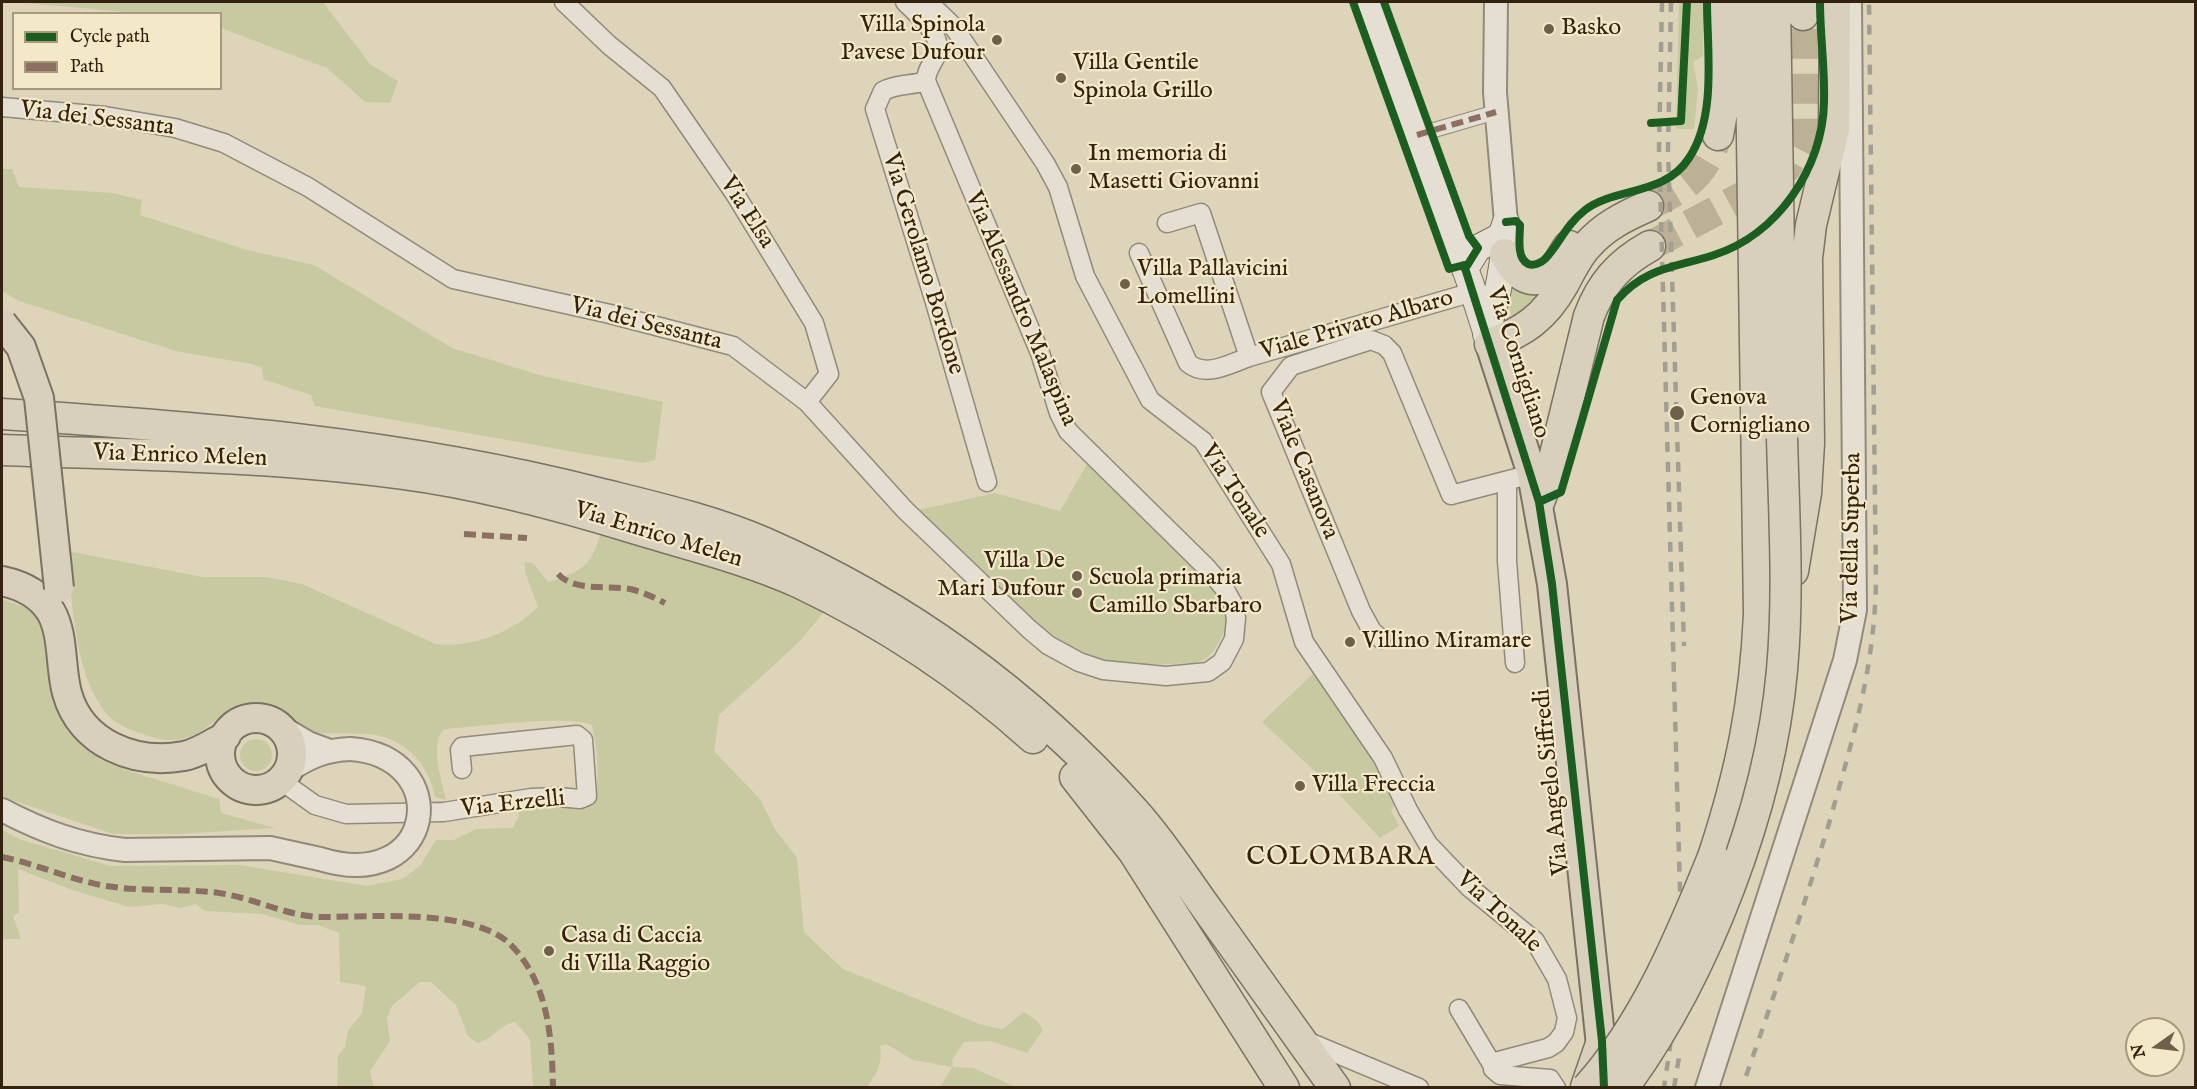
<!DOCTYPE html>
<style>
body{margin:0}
#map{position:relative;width:2197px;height:1089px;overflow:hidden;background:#ded4b9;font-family:"IM FELL English",serif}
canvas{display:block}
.frame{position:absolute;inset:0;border:3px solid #332210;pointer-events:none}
.legend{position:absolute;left:12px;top:12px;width:210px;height:78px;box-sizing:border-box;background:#f3e8c8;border:2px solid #a6997e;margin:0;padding:8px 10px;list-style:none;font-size:18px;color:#332210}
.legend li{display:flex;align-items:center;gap:12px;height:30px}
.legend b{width:30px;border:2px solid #a6997e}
.north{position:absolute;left:2125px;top:1017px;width:60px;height:60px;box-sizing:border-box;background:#f3e8c8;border:2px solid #a6997e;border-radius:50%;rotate:256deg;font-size:16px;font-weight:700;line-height:24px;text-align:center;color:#332210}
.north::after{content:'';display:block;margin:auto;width:21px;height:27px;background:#6f604b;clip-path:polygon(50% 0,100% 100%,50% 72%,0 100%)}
</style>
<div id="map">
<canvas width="2197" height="1089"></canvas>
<div class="frame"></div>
<ul class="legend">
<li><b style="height:8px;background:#1b5e20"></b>Cycle path</li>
<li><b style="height:8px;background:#8d6e63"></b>Path</li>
</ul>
<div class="north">N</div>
</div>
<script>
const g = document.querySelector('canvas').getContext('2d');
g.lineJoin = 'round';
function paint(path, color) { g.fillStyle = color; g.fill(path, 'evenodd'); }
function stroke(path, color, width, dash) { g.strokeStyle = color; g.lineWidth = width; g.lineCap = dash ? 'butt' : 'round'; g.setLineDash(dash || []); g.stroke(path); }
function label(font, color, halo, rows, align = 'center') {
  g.font = font + ' "IM FELL English",serif'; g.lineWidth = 4.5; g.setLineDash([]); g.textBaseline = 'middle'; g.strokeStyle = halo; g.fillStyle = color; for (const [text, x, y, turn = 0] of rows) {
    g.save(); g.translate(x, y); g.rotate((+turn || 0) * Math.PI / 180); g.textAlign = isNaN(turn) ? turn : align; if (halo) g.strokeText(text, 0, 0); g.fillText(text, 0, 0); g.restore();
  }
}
paint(new Path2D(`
 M15 2H323L370 64 398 81 390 103 365 102 327 68 221 28 220 14 137 13Z
 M1679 2H1704L1703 56 1693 62 1698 89 1694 129H1676Z
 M2 169H12L19 187 113 193 142 200 140 215 247 250 314 265 452 348 543 376 663 402 655 460 643 463 586 454 315 406 311 395 263 379 262 368 251 364 176 351 19 301 2 291Z
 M1512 280 1545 288C1537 301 1527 313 1512 317L1509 307Z
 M1087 464C1118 494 1212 571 1225 607 1230 619 1225 632 1219 642 1211 656 1205 663 1188 663 1152 665 1114 667 1081 651 1015 620 966 560 914 511L995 493 1060 511Z
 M604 522 830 605 798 643 719 715 714 751 760 799 775 829 797 858 804 932 843 969 982 1025 1003 1029 1024 1012 1037 1021 1043 1030 1027 1053 990 1041 964 1042 952 1060 953 1067 973 1068 1016 1087H940L952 1067 913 1060 886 1044 880 1046C883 1062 877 1074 867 1087H533L530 1039 515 1022C499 1025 493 1039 477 1043L468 1036 456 1005 431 982H420L392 1006 387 1017 390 1041 370 1071 374 1087H337L338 1056 345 1047 348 1031 362 1013 366 986 340 982 339 933 318 925H300L262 914 205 911 196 904 180 908 163 904 129 907 72 890 18 869 19 913 13 916 21 939H2V830L22 840 111 866 239 865 367 886 402 879 420 866 436 840H454L476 829 513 828 519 816 518 810C541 805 577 811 594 803 600 775 598 753 592 725 570 714 473 727 444 729 429 745 442 780 446 800L435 797C429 763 404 737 368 734 346 732 326 736 305 730 282 723 269 700 243 705 220 709 208 735 181 739 166 742 154 738 141 733 130 730 117 725 109 716 74 679 72 599 67 551L203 577H266L302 584 436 644C472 648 512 633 538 607L525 572V562L533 563 548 582C590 569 592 563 604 522Z
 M2 599 26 608 40 621 84 744 101 760 126 770 219 799 221 813 275 828 179 834H113L3 797Z
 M1315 672 1380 762 1397 803 1391 810 1399 826 1380 838 1336 791 1262 722Z
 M240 755a16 16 0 1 1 32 0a16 16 0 1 1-32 0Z`), '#c7caa0');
stroke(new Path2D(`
 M1648 206C1689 185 1701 179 1718 135
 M1650 246 1766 184 1787 167 1799 144 1803 120V15`), '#bcb097', 30, [30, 15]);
const pedestrian = new Path2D(`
 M1417 135 1496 112`);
const minor = new Path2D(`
 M564 2 609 45 662 88 735 194 814 323 829 374 807 402
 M928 2 953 26 1045 163 1058 187 1085 276 1150 400 1203 441 1281 564 1304 642 1383 758 1408 810 1428 844 1469 887 1535 941 1557 979 1567 1018 1564 1032 1556 1043 1548 1048 1495 1062 1493 1069 1500 1075 1550 1079 1556 1088
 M926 81C911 86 898 83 883 91L875 109 934 299 987 482
 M2 107 105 116 175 128 224 143 308 187 453 279 610 314 733 346 807 402 905 510 1029 629 1048 645 1079 662 1103 670 1166 676 1208 672 1222 662 1234 639 1236 618 1233 604 1224 588 1207 568 1068 431 1059 413 1040 353 926 81C926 70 933 63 937 54 944 36 916 13 905 2
 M1167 223 1201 213 1249 357 1473 292
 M1139 253 1188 363C1206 378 1229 364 1249 357
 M1507 481V561L1515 663
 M1381 639 1372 631 1361 611 1271 392 1291 366 1371 340 1384 345 1392 353 1451 495 1532 474
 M280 780 315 805 346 814 444 812 531 798 558 797 580 799 587 796 583 740 577 735 462 747 460 750 462 769
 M1459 1009 1493 1066
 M1304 1040 1419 1088`);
const tertiary = new Path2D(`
 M1496 2 1495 92 1506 222
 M281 727 308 743 327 750
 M288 771C309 757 325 750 350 749
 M2 810C42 831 79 845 125 850L270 848 320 859
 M1707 1088 1845 660 1855 610 1850 2`);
const secondary = new Path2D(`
 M1367 2 1471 285 1490 344
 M1465 269 1478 248 1501 236 1506 222
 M1486 334C1498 297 1505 261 1506 222`);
const primary = new Path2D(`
 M1490 344 1532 474 1552 584 1603 1064
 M2 581C21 585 40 594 51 612 64 635 60 668 67 693 81 744 135 765 184 756 199 753 213 743 226 736
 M220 754a36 36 0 1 1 72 0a36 36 0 1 1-72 0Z`);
const trunk = new Path2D(`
 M1775 2 1782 438
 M1803 2V15
 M1718 135 1722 113V2
 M1505 254C1517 277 1536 291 1556 266 1561 260 1564 252 1569 246
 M1490 344C1524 332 1545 317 1563 285 1570 272 1577 257 1587 246 1603 227 1625 216 1648 206
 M2 414C203 427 402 443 598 493 654 507 712 520 765 543 907 605 1031 696 1134 811 1163 843 1185 879 1210 913 1251 971 1293 1029 1335 1088
 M2 450C135 455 270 456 403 474 480 484 558 505 633 528 689 545 747 559 800 583 884 623 964 676 1033 738
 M1539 502 1551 471 1589 316C1601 284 1619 263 1650 246
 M1793 571 1806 493 1809 443 1807 258 1811 225 1834 129 1835 2
 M1075 777 1133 851 1284 1088
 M1713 857C1741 772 1755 703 1759 614L1750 2
 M1586 1087 1602 1041`);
stroke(pedestrian, '#928a79', 16);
stroke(minor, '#928a79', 21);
stroke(tertiary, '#928a79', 26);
stroke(secondary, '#7a7262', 28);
stroke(primary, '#7a7262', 32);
stroke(trunk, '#7a7262', 33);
stroke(pedestrian, '#e4dfd2', 14);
stroke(minor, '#e4dfd2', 18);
stroke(tertiary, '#e4dfd2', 22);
stroke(secondary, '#e4dfd2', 26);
stroke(primary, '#d8d0bd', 28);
stroke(trunk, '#d8d0bd', 30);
stroke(new Path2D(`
 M1662 2 1659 148 1680 891 1677 998 1664 1088
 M1671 2 1668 151 1684 646
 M1746 1076C1776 991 1804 906 1830 820 1853 738 1874 670 1876 583L1869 2
 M1674 1088 1680 1051`), '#a39e92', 4.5, [10, 10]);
const tertiaryBridge = new Path2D(`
 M320 859C436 895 455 756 350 749`);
const primaryBridge = new Path2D(`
 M2 323 21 347 39 398 59 588`);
const trunkBridge = new Path2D(`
 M1587 1088C1645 1023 1681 936 1713 857
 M1623 1088C1705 977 1770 808 1782 670 1789 593 1784 516 1782 438`);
stroke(tertiaryBridge, '#928a79', 26, []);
stroke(primaryBridge, '#7a7262', 32, []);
stroke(trunkBridge, '#7a7262', 33, []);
stroke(tertiaryBridge, '#e4dfd2', 22);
stroke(primaryBridge, '#d8d0bd', 28);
stroke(trunkBridge, '#d8d0bd', 30);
stroke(new Path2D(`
 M1417 135 1496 112
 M464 534 527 538
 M558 574C574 592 608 585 630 589 643 592 653 597 665 603
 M2 857C37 864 71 880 106 886 144 892 182 888 219 893 254 898 286 916 321 917 371 917 472 908 510 944 548 982 552 1036 553 1088`), '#8d6e63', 6, [12, 6]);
stroke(new Path2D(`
 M1353 2 1449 269 1464 265 1539 502 1552 584 1602 1041 1604 1088
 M1384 2 1469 236 1478 248 1465 269
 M1651 123 1681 121 1687 2
 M1506 222 1516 221 1520 225C1520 236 1516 258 1528 264 1534 266 1541 263 1545 259 1560 243 1565 226 1585 210 1615 187 1665 196 1689 158 1717 116 1707 50 1707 2
 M1539 502 1561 492 1617 300C1646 267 1674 268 1714 255 1777 235 1823 168 1824 102 1825 68 1820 35 1820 2`), '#1b5e20', 8);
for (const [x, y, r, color] of [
 [1549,29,6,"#6f604b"],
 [997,40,6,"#6f604b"],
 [1061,78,6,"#6f604b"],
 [1076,169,6,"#6f604b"],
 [1125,284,6,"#6f604b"],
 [1677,413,8,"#6f604b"],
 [1077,576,6,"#6f604b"],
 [1077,593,6,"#6f604b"],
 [1350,642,6,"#6f604b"],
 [1300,786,6,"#6f604b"],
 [549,951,6,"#6f604b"]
]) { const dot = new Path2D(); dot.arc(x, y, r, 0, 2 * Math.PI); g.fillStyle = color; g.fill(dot); stroke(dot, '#f3e8c8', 2); }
label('24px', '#332210', '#f3e8c8', [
 ["Villa Spinola",985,26,"right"],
 ["Pavese Dufour",985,54,"right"],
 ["Basko",1561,29],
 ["Villa Gentile",1073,64],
 ["Spinola Grillo",1073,92],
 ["In memoria di",1088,155],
 ["Masetti Giovanni",1088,183],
 ["Villa Pallavicini",1137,270],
 ["Lomellini",1137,298],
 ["Genova",1690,399],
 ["Cornigliano",1690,427],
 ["Villa De",1065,562,"right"],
 ["Mari Dufour",1065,590,"right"],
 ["Scuola primaria",1089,579],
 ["Camillo Sbarbaro",1089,607],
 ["Villino Miramare",1362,642],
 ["Villa Freccia",1312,786],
 ["Casa di Caccia",561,937],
 ["di Villa Raggio",561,965]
], 'left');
label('24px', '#332210', '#f3e8c8', [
 ["Via dei Sessanta",97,120,7],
 ["Via Elsa",746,213,57],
 ["Via Gerolamo Bordone",922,264,73],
 ["Via Alessandro Malaspina",1020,309,67],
 ["Via dei Sessanta",646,325,14],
 ["Viale Privato Albaro",1357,326,-16],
 ["Via Cornigliano",1517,363,72],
 ["Via Enrico Melen",180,457,2],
 ["Viale Casanova",1303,470,68],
 ["Via Tonale",1234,492,57],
 ["Via Enrico Melen",658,536,17],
 ["Via della Superba",1853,538,-89],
 ["Via Angelo Siffredi",1553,782,-96],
 ["Via Erzelli",513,805,-6],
 ["Via Tonale",1498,913,43]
]);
g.letterSpacing = '1.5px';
label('26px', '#332210', '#f3e8c8', [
 ["COLOMBARA",1341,859]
]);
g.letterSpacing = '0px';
</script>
